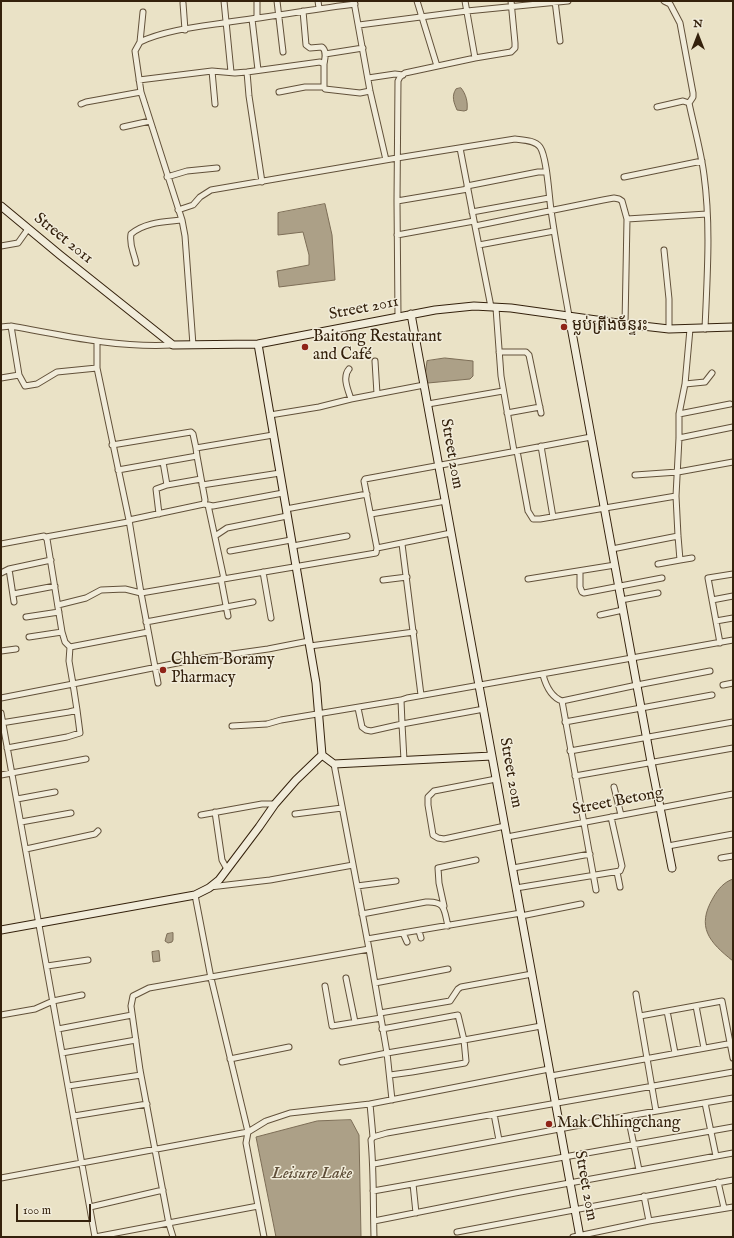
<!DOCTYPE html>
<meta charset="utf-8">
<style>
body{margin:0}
#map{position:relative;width:734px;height:1238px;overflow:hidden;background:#eae2c6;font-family:"IM FELL English",serif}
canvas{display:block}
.frame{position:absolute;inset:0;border:2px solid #34210c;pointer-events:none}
.north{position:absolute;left:678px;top:16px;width:40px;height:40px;-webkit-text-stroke:3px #f1ecda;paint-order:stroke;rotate:0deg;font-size:11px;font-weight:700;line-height:16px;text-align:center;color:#34210c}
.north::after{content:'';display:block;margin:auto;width:14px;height:18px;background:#34210c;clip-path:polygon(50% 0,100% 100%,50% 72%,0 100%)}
.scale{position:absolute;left:16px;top:1204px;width:75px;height:18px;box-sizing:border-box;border:2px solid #34210c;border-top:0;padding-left:5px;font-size:12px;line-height:14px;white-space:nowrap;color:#34210c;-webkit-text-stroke:3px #f1ecda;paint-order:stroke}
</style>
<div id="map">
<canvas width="734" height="1238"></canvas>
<div class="frame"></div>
<div class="north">N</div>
<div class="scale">100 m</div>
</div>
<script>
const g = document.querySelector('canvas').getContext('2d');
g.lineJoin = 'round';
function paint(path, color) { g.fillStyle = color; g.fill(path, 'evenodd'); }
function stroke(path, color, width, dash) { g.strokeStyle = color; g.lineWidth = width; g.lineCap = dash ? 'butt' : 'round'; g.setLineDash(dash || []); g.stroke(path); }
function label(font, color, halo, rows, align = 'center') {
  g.font = font + ' "IM FELL English","Noto Sans Khmer",serif'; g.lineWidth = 3; g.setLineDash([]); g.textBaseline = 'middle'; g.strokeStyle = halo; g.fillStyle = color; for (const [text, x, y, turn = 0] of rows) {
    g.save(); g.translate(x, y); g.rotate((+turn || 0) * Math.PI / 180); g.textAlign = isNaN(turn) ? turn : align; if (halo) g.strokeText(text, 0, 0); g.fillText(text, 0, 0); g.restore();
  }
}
const water = new Path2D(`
 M461 88C466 94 468 102 467 110L464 111 457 110C454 103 451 96 456 89Z
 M325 204 332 235 335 280 279 287 277 271 309 265V255L303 232 278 235V213Z
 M445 358 473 361V376L470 379 428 383 425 376 427 361Z
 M733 879V961C709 942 696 927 713 898 718 889 724 882 733 879Z
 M173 933V940L172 942 168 943 165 941 167 934Z
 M159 951 160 961 153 962 152 952Z
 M351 1120 359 1135 361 1237H276L256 1137 317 1121Z`);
paint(water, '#aca087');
stroke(water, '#7c6d56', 1);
const street = new Path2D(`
 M224 1 231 72
 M257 1V18
 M277 1 283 52
 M318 1 319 8
 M417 1 437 66
 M465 1 475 58
 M555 1 560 41
 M664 1 670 4 680 23 693 93V97L689 103
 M354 2 370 91 386 160
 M183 3 185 30
 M303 11 306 45 310 48 322 47C327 51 325 58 324 64
 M143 12 140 42 135 51 141 92 182 220 185 236 193 345
 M252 19 258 70
 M359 25 467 11 568 1
 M140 42C167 29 206 26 236 21 276 16 315 9 355 4
 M325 54 363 48
 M212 71 215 104
 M247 72 249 96 262 182
 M368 78 395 74 403 75
 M139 80 212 71 235 73 247 72 320 62 324 64V87L325 89 360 93 370 91
 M279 92 305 87H324
 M81 104 86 102 141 92
 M657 107 683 101 689 103C694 127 701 151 704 175 711 226 707 278 705 329
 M123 127 150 121
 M460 148 475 226 603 200 614 198 619 199 622 201 627 219 625 324
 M167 177 187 171 217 168
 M624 177 702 161
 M467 186 538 172H546
 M397 201 398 81 400 77 405 73 475 58 511 52 515 48V43L511 1
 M178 210 193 205 200 197 211 190 397 158 515 139C523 140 535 140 540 147 547 157 549 196 551 210 556 246 563 281 569 316
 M472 212 549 198
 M627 219 707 214
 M475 226 491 307
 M397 235 474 221
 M479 245 554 231
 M1 246 18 243 28 229
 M664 250 669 299V329
 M136 263C134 252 129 246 131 234 145 222 164 222 182 220
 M496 308 501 376 514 451
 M398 317 397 201 468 189
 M11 326 19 375 25 386 37 384 57 372 97 368
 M1 327 11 326C65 336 118 348 173 345
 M97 342V368L129 520 141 593 158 683
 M499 352H526L529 355 541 413
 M375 361 377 394
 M349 369C342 377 348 390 351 399L424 385
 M1 378 19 375
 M685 384 705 382 712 373
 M428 404 503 391
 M507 413 540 407
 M679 414 730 404
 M270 415 319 407 351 399
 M591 437 517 451 528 511 533 519H540L676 496
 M679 438 733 427
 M112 445 191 432 193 434 196 448
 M541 446 553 517
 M163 462 167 485
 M118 470 197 456 196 448 273 435
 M635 475 678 472 733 462
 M202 485 280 473
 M204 504 213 506 283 493
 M208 505 224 579
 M286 509 367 494
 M159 514 156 489 167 485 201 479
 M371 514 446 501
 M129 520 204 504 205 500 197 456
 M215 536 227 528 287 516
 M46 537 128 522
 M1 544 44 536 47 539 62 632 65 642 70 647
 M402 544 421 695
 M293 546 347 536
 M377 548 451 533
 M612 549 678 536
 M230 551 291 540
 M680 560 692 558
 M658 564 680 560 678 536 676 496 679 438V414L685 384 690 329
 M9 569 14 602
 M580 571V587L582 592 584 593 662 578
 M263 572 271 618
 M1 573 9 569 51 560
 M221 579 228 616
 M528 579 615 565
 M383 580 407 577
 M13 594 55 586
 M621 600 658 593
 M712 600 733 596
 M58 605 86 598 101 590 125 589 141 593 376 553 377 548 364 481 365 479 517 451
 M600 615 623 610
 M26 617 59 612
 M716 621 733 618
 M146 622 253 602
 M29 637 62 632
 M720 643 708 578 733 574
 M310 646 414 632
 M70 647 69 661 73 684 197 659 268 649 309 641
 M70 647 148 632
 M1 651 16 649
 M543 675C546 686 551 697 562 701L596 890
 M723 685 733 683
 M1 698 73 684 77 710 69 712 1 723
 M562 701 637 685 710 671
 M358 708 362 727 366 730 371 731 402 724 401 700 407 698 733 640
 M1 713 95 1237
 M565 722 712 695
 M232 726 267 724 281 720 401 700
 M7 748 67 737 80 733 77 710
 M570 751 733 722
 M404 760 402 724 484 709
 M334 764 369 949 387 1053 392 1100
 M1 775 86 759
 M575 776 733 748
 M496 779 434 791 428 797V805L433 835 438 838 444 839 505 826
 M614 787 621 815
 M17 799 55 792
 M215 812 222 860 227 869
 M295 814 342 808
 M201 815 262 804H275
 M21 822 71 813
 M507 837 733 794
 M668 846 733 834
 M26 849 95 834 98 831
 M721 858 733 856
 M513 868 590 854
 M617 872 620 887
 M357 886 396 881
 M210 887 270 880 353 865
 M516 888 620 871 622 866 611 817
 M444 906 439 883 438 868 476 860
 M362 914 426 902C446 901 444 910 448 926
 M521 916 581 904
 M419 931 421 938
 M403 933 407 942
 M367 939 521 913
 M47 966 88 960
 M346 978 355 1022
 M375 983 448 969
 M325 986 332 1026 381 1018
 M636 994 656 1111
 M696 1006 704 1048
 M667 1011 675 1053
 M380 1013 450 1001 458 989 461 987 532 974
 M1 1015 35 1009 53 1001 82 995
 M640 1016 722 1001 733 1058
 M58 1029 132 1015
 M382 1029 458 1015 464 1040 541 1026
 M62 1053 136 1040
 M230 1059 289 1047
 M342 1062 387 1053 464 1040 466 1061 465 1063 412 1072 390 1075
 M551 1076 733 1043
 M68 1086 141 1075
 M705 1103 716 1156
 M370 1104 549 1069
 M494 1114 499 1140
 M74 1116 147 1104
 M628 1116 639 1170
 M373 1137 387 1133 733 1072
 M374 1164 628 1116 733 1098
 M1 1178 248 1132 211 978 195 895
 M718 1182 724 1208
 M413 1184 416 1213
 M373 1191 733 1127
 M644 1196 649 1221
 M90 1207 163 1190
 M374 1221 515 1193 733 1153
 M457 1232 733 1180
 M95 1237 258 1206
 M173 1237 169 1224 140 1070 131 1006 133 996 149 988 369 949
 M264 1237 246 1143 248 1132 266 1121 290 1113 370 1104 373 1137 371 1140C374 1172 373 1205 374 1237
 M573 1237 649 1221 733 1207`);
const secondary = new Path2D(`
 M1 206 60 255 173 345 258 344 435 310 474 306 511 308 625 324 669 329 733 327
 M411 314 580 1237
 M569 316 651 762 672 868
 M322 755 334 764 492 756
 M1 930 195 895 209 888 219 880 259 827 275 804 296 780 322 755 316 683 258 344`);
stroke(street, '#62513a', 7);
stroke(secondary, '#34210c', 9);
stroke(street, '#f1ecda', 5);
stroke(secondary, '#f1ecda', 7);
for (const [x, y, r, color] of [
 [564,327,4,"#8f2418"],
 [305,347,4,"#8f2418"],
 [163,670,4,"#8f2418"],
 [549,1124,4,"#8f2418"]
]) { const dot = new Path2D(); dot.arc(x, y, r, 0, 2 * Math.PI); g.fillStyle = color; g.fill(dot); stroke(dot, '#f1ecda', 1.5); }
label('16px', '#34210c', '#f1ecda', [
 ["Street 2011",63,239,39],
 ["Street 2011",364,309,-11],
 ["Street 20m",451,454,80],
 ["Street 20m",510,773,80],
 ["Street Betong",618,802,-11],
 ["Street 20m",585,1186,80]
]);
label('16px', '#34210c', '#f1ecda', [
 ["ម្លប់ព្រីងច័ន្ទរះ",572,327],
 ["Baitong Restaurant",313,338],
 ["and Café",313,356],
 ["Chhem Boramy",171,661],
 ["Pharmacy",171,679],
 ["Mak Chhingchang",557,1124]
], 'left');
label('italic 17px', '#5e4d37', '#f1ecda', [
 ["Leisure Lake",312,1175]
]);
</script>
